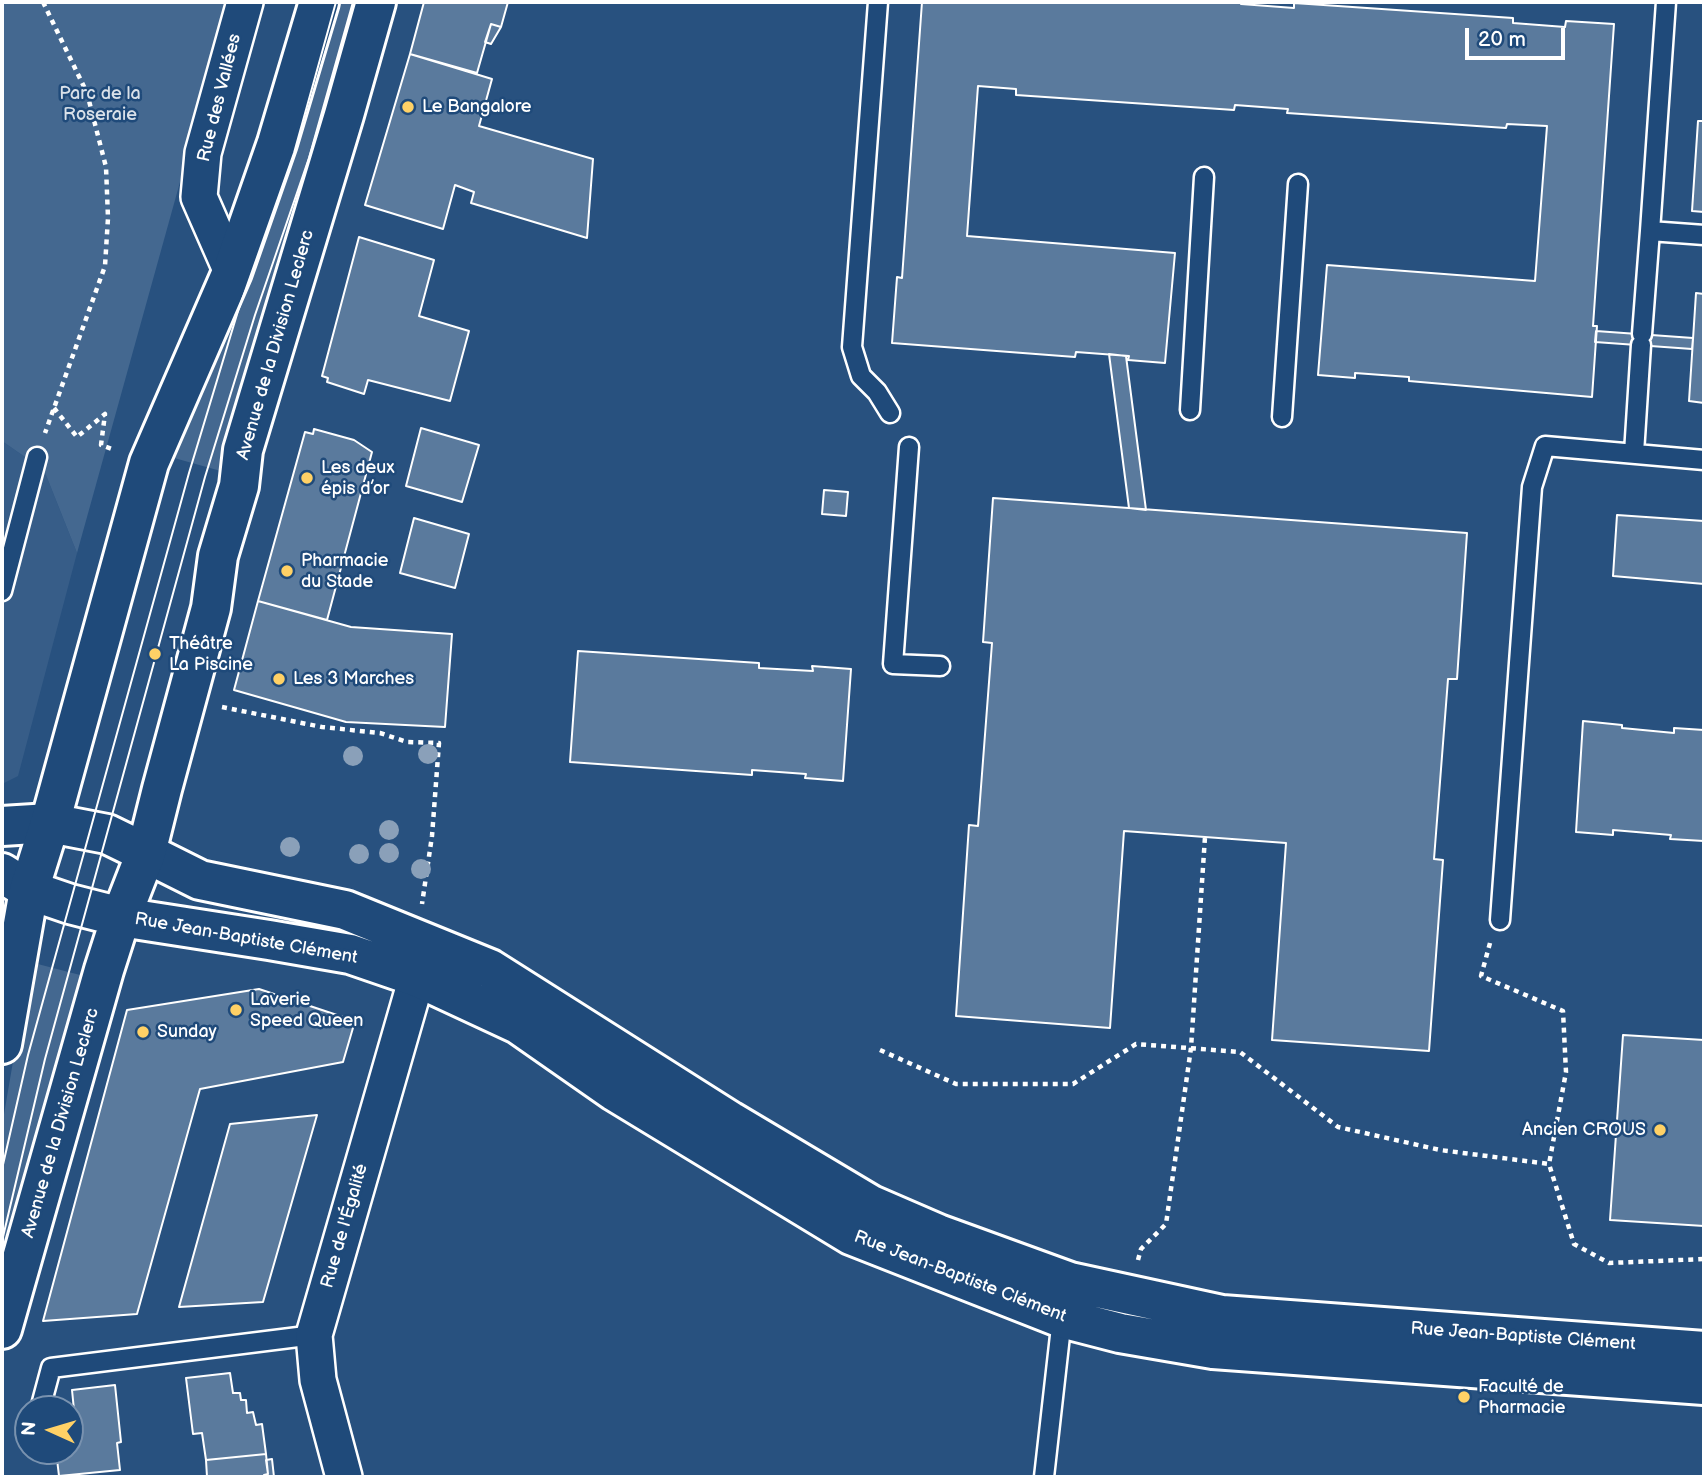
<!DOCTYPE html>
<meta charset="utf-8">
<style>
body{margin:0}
#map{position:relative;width:1706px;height:1479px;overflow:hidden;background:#28517f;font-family:"Balsamiq Sans",sans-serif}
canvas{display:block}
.frame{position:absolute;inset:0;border:4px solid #fff;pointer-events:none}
.north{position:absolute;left:14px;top:1395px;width:70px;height:70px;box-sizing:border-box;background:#1f4a7a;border:2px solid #7992af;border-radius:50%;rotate:274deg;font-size:19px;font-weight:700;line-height:28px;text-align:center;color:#fff}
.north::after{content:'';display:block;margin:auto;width:24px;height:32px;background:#ffd166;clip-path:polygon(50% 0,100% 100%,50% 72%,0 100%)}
.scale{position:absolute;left:1465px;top:28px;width:100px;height:32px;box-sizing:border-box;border:4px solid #fff;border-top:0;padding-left:9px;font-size:21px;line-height:24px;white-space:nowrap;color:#fff;-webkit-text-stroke:5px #1f4a7a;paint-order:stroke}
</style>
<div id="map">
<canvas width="1706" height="1479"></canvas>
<div class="frame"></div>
<div class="north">N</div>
<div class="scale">20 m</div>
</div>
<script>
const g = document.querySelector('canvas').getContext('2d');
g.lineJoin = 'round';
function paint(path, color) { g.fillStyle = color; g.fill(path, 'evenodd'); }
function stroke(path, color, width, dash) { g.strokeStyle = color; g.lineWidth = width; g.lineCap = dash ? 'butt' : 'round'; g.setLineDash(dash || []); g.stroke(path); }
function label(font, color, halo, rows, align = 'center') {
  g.font = font + ' "Balsamiq Sans",sans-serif'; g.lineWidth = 5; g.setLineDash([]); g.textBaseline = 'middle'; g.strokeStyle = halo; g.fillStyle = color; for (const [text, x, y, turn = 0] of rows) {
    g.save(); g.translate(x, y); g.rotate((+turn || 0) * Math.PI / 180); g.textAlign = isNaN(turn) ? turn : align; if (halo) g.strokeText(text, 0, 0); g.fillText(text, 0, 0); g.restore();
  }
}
paint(new Path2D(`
 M2 441 25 457 42 465 77 553 18 776 2 784Z`), '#375d88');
paint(new Path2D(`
 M2 2H230L77 553 42 465 25 457 2 441Z
 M328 2H369L235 475 167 456Z
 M30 962 84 976 2 1285V1126Z`), '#446890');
const building = new Path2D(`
 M424 2H508L501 27 491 24 477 73 410 54Z
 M922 2H1241V4L1294 8V3L1513 18V23L1565 27 1566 21 1614 24 1593 326H1597L1592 397 1409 381V377L1355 373V378L1318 375 1327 265 1535 281 1547 126 1507 124 1506 128 1287 113 1288 109 1235 105 1234 110 1016 95V89L978 86 967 236 1175 253 1165 363 1128 360 1129 356 1076 352 1075 357 892 343 897 277 902 278Z
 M491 24 501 27 491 44 485 42Z
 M410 54 492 79 479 126 593 159 587 238 471 203 474 192 455 185 443 229 365 205Z
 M1698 121H1704V212L1692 211Z
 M359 237 434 260 419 316 469 331 450 401 368 380 364 394 327 382 328 378 322 376Z
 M1696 293 1704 294V403L1689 401Z
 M1596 331 1693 338 1692 349 1595 342Z
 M1109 354 1126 356 1146 510 1129 508Z
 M421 428 479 445 462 502 406 486Z
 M314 429 354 440 372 452 327 620 258 601 305 432 313 434Z
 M824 490 848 492 846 516 822 514Z
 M993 498 1467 533 1457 679H1448L1434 859 1443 860 1429 1051 1272 1040 1286 843 1124 831 1110 1028 956 1016 969 825 978 826 992 643 983 642Z
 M1617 515 1704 521V584L1613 576Z
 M414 518 469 534 455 588 400 573Z
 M258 601 351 627 452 634 445 727 346 722 234 690Z
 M578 651 759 663V668L813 671 812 666 851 669 843 781 805 778 806 774 752 770V775L570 762Z
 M1583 721 1622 725V728L1674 733V728L1704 730V841L1670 839 1671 835 1613 830V835L1576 832Z
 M259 989 355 1021 343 1062 200 1089 137 1314 43 1321 127 1010Z
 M1623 1035 1704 1040V1226L1610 1220Z
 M317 1115 263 1302 179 1307 230 1124Z
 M230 1373 233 1393H240L241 1400H246L247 1413 253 1412 256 1425 262 1424 266 1454 206 1460 202 1433 193 1434 186 1378Z
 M115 1385 121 1442 117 1443 120 1470 59 1476 56 1451H70V1411L74 1410 72 1390Z
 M266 1454 268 1474 264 1475V1477H207L206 1460Z
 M272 1459 274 1477H264V1475L268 1474 266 1460Z`);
paint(building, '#5a7a9d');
stroke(building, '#fff', 2);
const lane = new Path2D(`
 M878 2 852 347 861 376 877 392 890 413
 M1666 2 1650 231 1704 235
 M1642 334 1650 231
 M1190 410 1204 177
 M1282 417 1298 184
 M909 447 893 664 940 666
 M1634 453 1641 345
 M2 591 37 457
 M1500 920 1532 487 1545 446 1704 460
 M40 1409 51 1368 314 1335
 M1044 1477 1062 1318`);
const street = new Path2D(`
 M232 272 199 197 203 153 245 2
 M344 1477 318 1380 314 1335 417 977`);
const secondary = new Path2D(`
 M2 826 50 823
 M146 853 200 880 345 910 490 969 730 1121 871 1205 938 1234 1070 1282 1222 1315 1704 1351
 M2 873 29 890
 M121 917 269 940 350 954 417 977 518 1024 614 1091 851 1235 1062 1318 1120 1333 1213 1349 1704 1385`);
const primary = new Path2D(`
 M50 823 107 834 146 853
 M29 890 70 904 121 917
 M2 1044 29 890 50 823 149 463 232 272 277 143 319 2
 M2 1329 104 970 121 917 146 853 162 789 211 608 218 556 239 486 243 450 344 115 376 2`);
stroke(lane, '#fff', 23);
stroke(street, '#fff', 40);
stroke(secondary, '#fff', 44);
stroke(primary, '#fff', 44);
stroke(new Path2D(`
 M43 2 87 93 106 167 108 218 105 266 45 433
 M54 408 77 437 105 414 101 445 115 450
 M222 707 322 727 380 733 407 742 439 743 432 836 422 904
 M1490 943 1481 976 1563 1011 1566 1072 1549 1164
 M880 1050 956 1084H1073L1136 1044 1240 1052 1338 1127 1440 1150 1549 1164 1574 1244 1609 1263 1704 1259
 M1138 1260 1141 1249 1166 1224 1191 1048 1205 837`), '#fff', 4.5, [5, 5]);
stroke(lane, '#1f4a7a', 18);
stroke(street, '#1f4a7a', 35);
stroke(secondary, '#1f4a7a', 38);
stroke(primary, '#1f4a7a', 38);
stroke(new Path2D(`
 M2 1169 28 1055 189 473 238 311 294 153 336 2
 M2 1241 45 1059 205 477 255 315 309 158 353 2`), '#fff', 2);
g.fillStyle = '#8aa0b9';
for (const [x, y] of [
 [428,754],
 [353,756],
 [389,830],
 [290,847],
 [389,853],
 [359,854],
 [421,869]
]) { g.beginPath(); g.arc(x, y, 10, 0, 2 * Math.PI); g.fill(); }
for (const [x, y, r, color] of [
 [408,107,7,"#ffd166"],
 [307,478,7,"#ffd166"],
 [287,571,7,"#ffd166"],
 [155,654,7,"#ffd166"],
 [279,679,7,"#ffd166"],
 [236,1010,7,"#ffd166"],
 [143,1032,7,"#ffd166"],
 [1660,1130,7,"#ffd166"],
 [1464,1397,7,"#ffd166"]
]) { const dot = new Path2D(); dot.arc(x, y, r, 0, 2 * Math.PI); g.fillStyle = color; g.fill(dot); stroke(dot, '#1f4a7a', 2.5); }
label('18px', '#dae1e9', '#1f4a7a', [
 ["Parc de la",100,94],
 ["Roseraie",100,115]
]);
label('18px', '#fff', '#1f4a7a', [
 ["Rue des Vallées",220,98,-76],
 ["Avenue de la Division Leclerc",276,345,-74],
 ["Rue Jean-Baptiste Clément",246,939,10],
 ["Avenue de la Division Leclerc",61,1123,-74],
 ["Rue de l'Égalité",345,1226,-74],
 ["Rue Jean-Baptiste Clément",960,1277,21],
 ["Rue Jean-Baptiste Clément",1523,1337,4]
]);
label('18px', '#fff', '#1f4a7a', [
 ["Le Bangalore",422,107],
 ["Les deux",321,468],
 ["épis d’or",321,489],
 ["Pharmacie",301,561],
 ["du Stade",301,582],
 ["Théâtre",169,644],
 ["La Piscine",169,665],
 ["Les 3 Marches",293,679],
 ["Laverie",250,1000],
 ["Speed Queen",250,1021],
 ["Sunday",157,1032],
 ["Ancien CROUS",1646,1130,"right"],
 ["Faculté de",1478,1387],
 ["Pharmacie",1478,1408]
], 'left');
</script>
